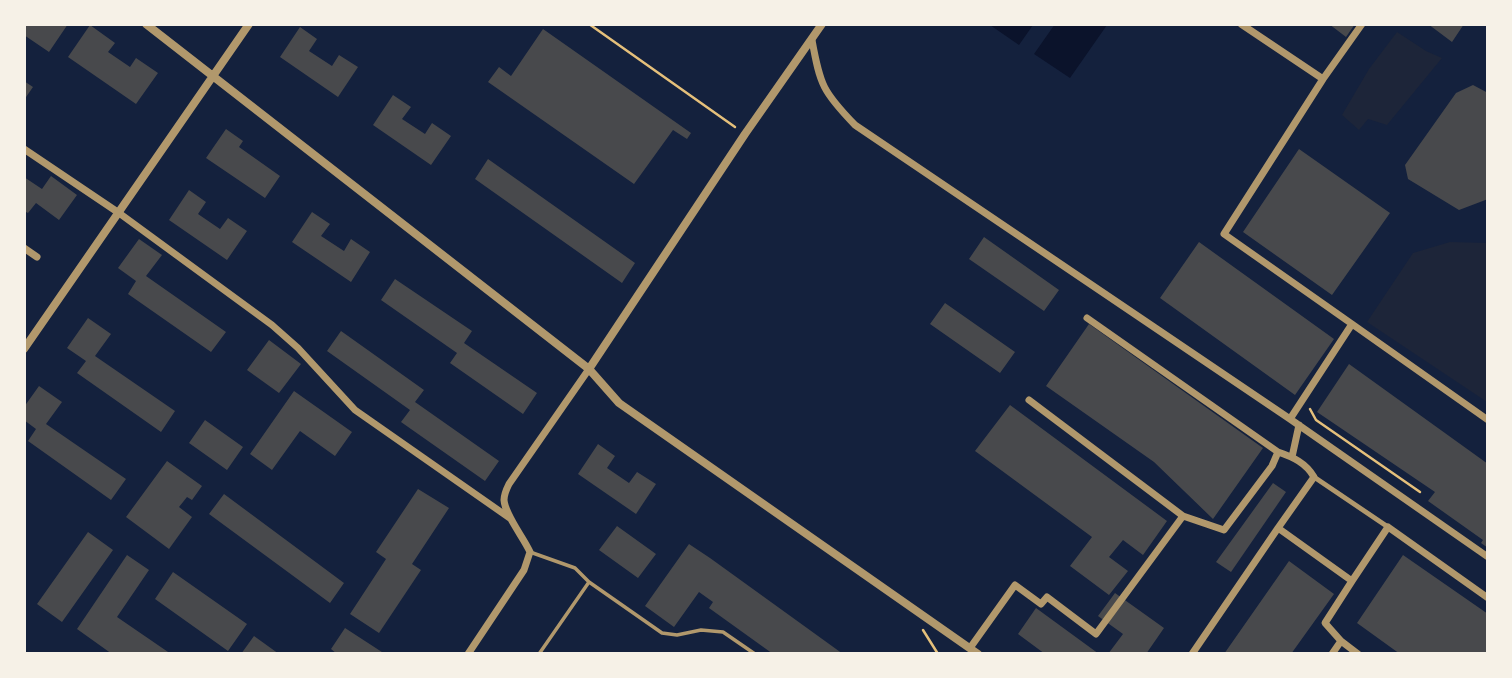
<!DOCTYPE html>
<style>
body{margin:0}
#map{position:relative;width:1512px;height:678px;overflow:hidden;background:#14213d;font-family:"Noto Serif",serif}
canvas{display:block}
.frame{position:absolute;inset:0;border:26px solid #f6f1e7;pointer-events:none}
</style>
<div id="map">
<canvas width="1512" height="678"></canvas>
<div class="frame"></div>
</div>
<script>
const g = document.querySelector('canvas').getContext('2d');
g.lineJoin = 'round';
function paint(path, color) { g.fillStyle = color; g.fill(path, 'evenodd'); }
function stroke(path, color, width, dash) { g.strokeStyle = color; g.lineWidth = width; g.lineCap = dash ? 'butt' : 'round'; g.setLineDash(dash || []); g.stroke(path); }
paint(new Path2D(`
 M1397 32 1426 51 1442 58 1387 125 1368 119 1359 130 1342 115 1369 69Z
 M1450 242 1487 243V402L1367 322 1413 253Z`), '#1d2539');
paint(new Path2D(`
 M1055 24 1107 25 1070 78 1034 54Z
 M990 25H1033L1019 45Z`), '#0b132b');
paint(new Path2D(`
 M24 24H68L49 52 24 35Z
 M1329 24H1355L1346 37Z
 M1428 24H1464L1452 42Z
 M90 25 115 43 108 52 130 67 136 58 158 73 136 104 68 57Z
 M300 27 317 39 309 51 332 66 339 55 358 67 338 97 280 57Z
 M543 29 691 133 687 139 673 130 634 184 488 82 499 67 511 76Z
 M24 81 33 87 24 100Z
 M1473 85 1488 93V199L1459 210 1408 179 1405 165 1456 93Z
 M393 95 411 107 402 119 425 134 432 123 451 136 431 165 373 125Z
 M226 129 243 141 239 147 280 176 265 198 206 158Z
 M1299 149 1390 213 1332 295 1243 232Z
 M488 159 635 263 622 283 475 179Z
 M51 176 77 195 59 220 36 203 28 213 24 211V177L42 189Z
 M189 190 206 202 198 214 220 229 228 218 247 231 227 260 169 220Z
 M312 212 330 224 321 236 344 251 351 239 370 252 351 282 292 242Z
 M984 237 1059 290 1044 311 969 259Z
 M139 239 162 255 146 276 226 332 211 352 128 294 136 281 118 268Z
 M1199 242 1334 339 1295 395 1160 298Z
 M395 279 472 331 464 343 537 393 523 414 450 363 457 353 381 300Z
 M945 303 1015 352 1000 373 930 324Z
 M88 318 111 334 95 356 175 411 161 432 77 373 86 361 67 348Z
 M1089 324 1263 448 1213 519 1154 462 1046 386Z
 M341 331 424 390 415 402 499 461 485 481 401 422 410 410 327 351Z
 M269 340 301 364 279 393 247 370Z
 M1349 364 1488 464V548L1481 543 1483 540 1428 501 1435 492 1317 412Z
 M39 386 62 402 46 424 126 479 111 500 28 441 36 429 24 420V407Z
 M294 391 352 432 335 456 300 431 272 470 250 454Z
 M1010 405 1167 521 1143 555 1123 540 1109 557 1128 571 1109 595 1070 566 1092 537 975 451Z
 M205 420 243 447 227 470 189 443Z
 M598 444 615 456 607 468 629 483 637 472 656 484 636 514 578 474Z
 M167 461 202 486 192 500 187 497 179 507 192 517 169 549 126 517Z
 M1273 483 1286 492 1231 572 1216 562Z
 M418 489 449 508 412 564 421 570 379 633 350 614 386 559 376 552Z
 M224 494 344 583 330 603 209 514Z
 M617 526 656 554 638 578 599 550Z
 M88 532 113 550 62 622 37 604Z
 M689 544 710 558 843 654H773L709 608 713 602 699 592 674 627 645 606Z
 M127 555 149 570 117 617 171 654H112L77 629Z
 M1403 555 1488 614V654H1400L1357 623Z
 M1289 561 1334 594 1291 654H1224Z
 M173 572 247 624 228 651 155 599Z
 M1115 593 1164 628 1146 654H1108L1123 634 1098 616Z
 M1036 608 1099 654H1045L1018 634Z
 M345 628 385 654H337L331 649Z
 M254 636 279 654H241Z`), '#48494c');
stroke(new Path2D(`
 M589 24 735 127
 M1310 409 1316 420 1420 492
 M923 630 938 654`), '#e5c07b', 2.5);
stroke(new Path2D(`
 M530 552 575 568 589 582 539 654
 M589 582 662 633 677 635 701 630 723 632 755 654`), '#b1986c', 3.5);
stroke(new Path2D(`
 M1314 477 1388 527`), '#b1986c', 5);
stroke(new Path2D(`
 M1241 24 1323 79 1224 234 1352 324 1290 419
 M812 40C820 85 823 92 855 125L1290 419 1488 557
 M1323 79 1362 24
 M24 149 119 213 272 325 298 348 355 410 511 519
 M24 248 37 257
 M1087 318 1278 452
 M1352 324 1488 420
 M1029 400 1183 516 1224 530 1272 466 1278 452C1293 457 1306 463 1314 477L1278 528 1352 581 1388 527 1488 598
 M1292 457 1299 425
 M1341 641 1358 654
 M970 648 1015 585 1041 604 1047 597 1096 634 1183 516
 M468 654 524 570 530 552C524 538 505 515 504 500 504 496 507 488 509 484L589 369
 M1192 654 1278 528
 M1332 654 1341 641 1325 623 1352 581`), '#b1986c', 7);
stroke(new Path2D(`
 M146 24 589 369 619 403 978 654
 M24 349 249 24
 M589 369 745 134 822 24`), '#b1986c', 8);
</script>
